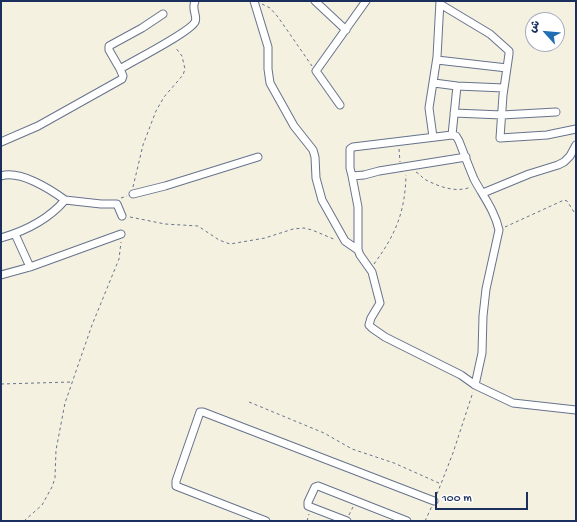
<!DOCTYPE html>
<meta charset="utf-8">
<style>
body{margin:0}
#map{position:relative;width:577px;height:522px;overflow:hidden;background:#f4f1e1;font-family:"Gochi Hand","Playpen Sans Arabic",sans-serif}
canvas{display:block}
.frame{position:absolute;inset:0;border:2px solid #1b2f5e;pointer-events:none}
.north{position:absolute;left:525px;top:12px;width:40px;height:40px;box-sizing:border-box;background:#fff;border:1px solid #a4acbf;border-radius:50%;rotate:297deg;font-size:11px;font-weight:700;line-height:16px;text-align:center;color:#1b2f5e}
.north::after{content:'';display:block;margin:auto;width:14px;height:18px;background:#1f6fb2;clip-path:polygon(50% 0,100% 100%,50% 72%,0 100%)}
.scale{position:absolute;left:435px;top:492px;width:93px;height:18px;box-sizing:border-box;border:2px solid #1b2f5e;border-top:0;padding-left:5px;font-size:12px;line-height:14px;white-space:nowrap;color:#1b2f5e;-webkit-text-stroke:3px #fff;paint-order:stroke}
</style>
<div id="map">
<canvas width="577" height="522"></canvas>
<div class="frame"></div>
<div class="north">ش</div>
<div class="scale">100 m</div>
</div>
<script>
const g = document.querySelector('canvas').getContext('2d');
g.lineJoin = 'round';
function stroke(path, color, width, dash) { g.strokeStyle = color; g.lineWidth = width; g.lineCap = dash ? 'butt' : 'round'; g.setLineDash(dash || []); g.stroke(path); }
const street = new Path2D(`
 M254 1 268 47V69L270 83 294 126 313 150 315 157 316 178 322 200 345 241 358 250
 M315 1 346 30
 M440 4 490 34 509 51V54L503 95 500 138 547 135 576 129
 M437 60 507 68
 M120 69 109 50V46L142 28 163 14
 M434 83 457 86 504 88
 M340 105 316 71 366 1
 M454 113 502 115 556 112
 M452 135 457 86
 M433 137 429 108 437 57 440 1
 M1 142 38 126 122 79 123 76 120 69C133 61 190 32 195 22 198 16 191 10 195 1
 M466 157 379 171 364 175 352 176 358 207V250L360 255 372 272 380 303 371 318 369 325 372 328 385 337 461 375 475 385 513 403 576 410
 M1 176C20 170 50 189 65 200
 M352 176 350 168V149L353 147 452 135 456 136 459 141C464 154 469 167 474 179 483 196 495 211 499 230L486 289 483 316 482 353 475 385
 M483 193 529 174 558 165 564 162 570 156 576 145
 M133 194 165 186 258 157
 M15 234 30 267
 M1 238C25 231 49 219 65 200L101 204H117L122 216
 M1 275 30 267 121 234
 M266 521 176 486V481L200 412H203L434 501
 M347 521 308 506V502L315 487 318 486 407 521`);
stroke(street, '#67738c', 9);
stroke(new Path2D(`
 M262 4 270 8 278 17 312 66
 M399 149 400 162
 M416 172C420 174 422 178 426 180 440 187 456 193 471 187
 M133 187 143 145 156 111 164 97 183 75 185 69 182 56 175 47
 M121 198 127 196
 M130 217 165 224 198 226 219 240 230 244 265 238 293 229 304 228 312 230 336 240
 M505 227 564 200 567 201 576 215
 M374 264C396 234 405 212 406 175
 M1 384 72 382
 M249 402 324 433 352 449 394 463 441 484
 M437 494 453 453 473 392
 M349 515 353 507
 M24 521 42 505 52 487 55 478 56 450 65 403 92 325 119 259 121 242
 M307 521 309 514
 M425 521 432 506`), '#67738c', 1, [3, 3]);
stroke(street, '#fff', 7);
</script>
